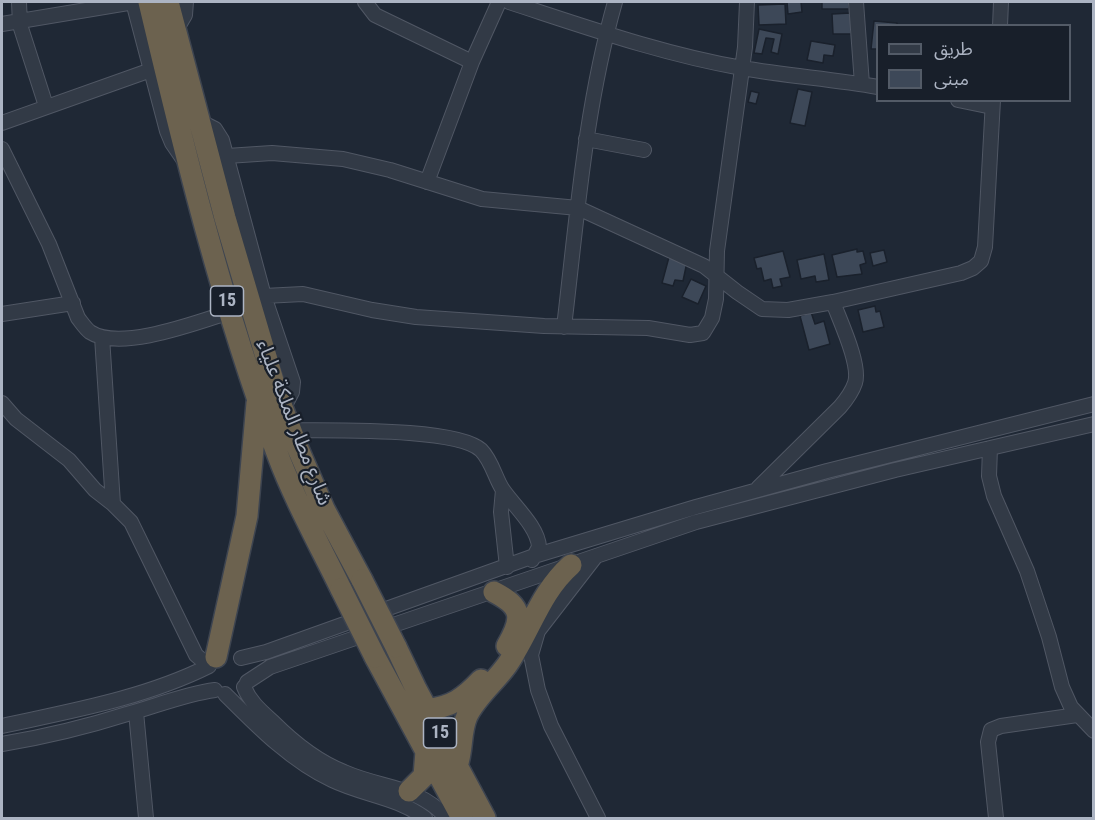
<!DOCTYPE html>
<meta charset="utf-8">
<style>
body{margin:0}
#map{position:relative;width:1095px;height:820px;overflow:hidden;background:#1f2835;font-family:"Roboto Condensed","Noto Sans Arabic",sans-serif}
canvas{display:block}
.frame{position:absolute;inset:0;border:3px solid #acb4c3;pointer-events:none}
.legend{position:absolute;left:876px;top:24px;width:195px;height:78px;box-sizing:border-box;background:#181f2a;border:2px solid #535b67;margin:0;padding:8px 10px;list-style:none;font-size:18px;color:#acb4c3}
.legend li{display:flex;align-items:center;gap:12px;height:30px}
.legend b{width:30px;border:2px solid #535b67}
</style>
<div id="map">
<canvas width="1095" height="820"></canvas>
<div class="frame"></div>
<ul class="legend">
<li><b style="height:8px;background:#323a46"></b>طريق</li>
<li><b style="height:16px;background:#3d4858"></b>مبنى</li>
</ul>
</div>
<script>
const g = document.querySelector('canvas').getContext('2d');
g.lineJoin = 'round';
function paint(path, color) { g.fillStyle = color; g.fill(path, 'evenodd'); }
function stroke(path, color, width, dash) { g.strokeStyle = color; g.lineWidth = width; g.lineCap = dash ? 'butt' : 'round'; g.setLineDash(dash || []); g.stroke(path); }
function label(font, color, halo, rows, align = 'center') {
  g.font = font + ' "Roboto Condensed","Noto Sans Arabic",sans-serif'; g.lineWidth = 4.5; g.setLineDash([]); g.textBaseline = 'middle'; g.strokeStyle = halo; g.fillStyle = color; for (const [text, x, y, turn = 0] of rows) {
    g.save(); g.translate(x, y); g.rotate((+turn || 0) * Math.PI / 180); g.textAlign = isNaN(turn) ? turn : align; if (halo) g.strokeText(text, 0, 0); g.fillText(text, 0, 0); g.restore();
  }
}
const building = new Path2D(`
 M787 2H801L802 12 788 14Z
 M822 2H849V9H822Z
 M785 4 786 24 759 25 758 5Z
 M851 13V34H833L832 14Z
 M874 21 897 23V26H878V49H871Z
 M759 29 782 34 778 54 771 52 774 39 766 38 762 54 754 53Z
 M811 41 835 45 833 56 824 55 823 63 807 60Z
 M798 89 812 92 805 126 790 123Z
 M751 91 759 93 756 104 748 102Z
 M857 249V252L863 251 866 263 860 265 862 274 837 277 832 255Z
 M884 250 887 262 873 266 870 253Z
 M783 251 790 277 780 279 782 286 773 288 771 279 764 281 761 268 757 269 754 258Z
 M824 254 829 280 816 282 815 276 801 279 797 260Z
 M669 257 687 262 683 281 675 280 673 286 662 283Z
 M691 279 706 286 698 304 682 297Z
 M875 306 876 312 880 311 884 327 863 332 858 310Z
 M811 312 815 324 824 321 830 344 809 350 800 316Z`);
paint(building, '#3d4858');
stroke(building, '#1a212c', 1.5);
const minor = new Path2D(`
 M19 2 20 25 46 106
 M133 2 167 131 172 143 183 159
 M365 2 375 15 472 62
 M509 2C586 27 662 54 742 68 787 76 833 79 878 87
 M856 2 862 84
 M2 24 134 2
 M1000 26 1001 2
 M175 32 185 15 186 2
 M958 100 992 107
 M199 121 215 129 222 140 264 296 293 382 292 392 283 409
 M2 123 151 70
 M586 139 644 150
 M2 149 49 244 78 318C82 323 85 328 90 332 120 352 198 322 230 312
 M227 156 272 153 343 159 390 170 482 199 578 208 704 266 737 292 762 309 788 310 833 302 961 273 973 268 981 261 985 247 993 100
 M427 182 472 62 499 2
 M264 296 303 294 372 310 416 317 544 326 648 328 690 335 703 333 712 318 716 299 717 251 745 47 747 2
 M2 314 73 303
 M564 327C577 218 585 108 615 2
 M102 337 113 504
 M2 403 16 419 69 460 95 490 113 504 131 522 196 655 203 661 210 663
 M291 430C328 431 456 427 481 450 492 461 495 478 503 490 514 506 538 527 539 547L532 560
 M990 448 989 476 994 496 1027 571 1049 637 1062 687 1071 707 1094 731
 M758 488 840 407C846 400 852 392 855 383 861 365 840 321 833 302
 M503 490 501 512 507 567
 M596 556 538 631 531 655 538 690 551 726 598 818
 M241 658 266 652 534 556 696 507 827 471 1094 404
 M247 682 270 667 696 522 895 470 1094 424
 M244 687C250 702 261 711 273 722 294 743 316 761 344 772 382 789 417 785 447 818
 M225 694C257 726 291 761 332 780 363 795 397 797 425 818
 M136 712 146 818
 M2 726C71 711 145 698 209 666
 M2 744C44 737 86 727 127 714 156 706 185 694 215 690
 M996 818 988 742 991 730 1001 726 1077 715`);
const highway = new Path2D(`
 M149 2C185 154 222 306 277 453 294 499 319 544 341 589
 M168 2 225 218 277 394 296 444 324 509 362 580
 M494 592C523 607 523 618 507 646
 M396 647 416 689 485 818
 M216 657 247 516 257 403
 M375 657 462 818
 M427 709C451 708 465 697 481 680
 M457 766C463 749 460 732 467 716 476 697 495 682 507 665 530 632 540 592 571 565
 M409 791 424 776 426 751`);
stroke(minor, '#505764', 16);
stroke(highway, '#3d4450', 24);
stroke(minor, '#323a46', 14);
stroke(highway, '#6c624f', 21);
const highwayBridge = new Path2D(`
 M362 580 396 647
 M341 589 375 657`);
stroke(highwayBridge, '#3d4450', 24, []);
stroke(highwayBridge, '#6c624f', 21);
for (const [x, y, w] of [
 [227,301,33],
 [440,733,33]
]) { const box = new Path2D(); box.roundRect(x - w / 2, y - 15, w, 30, 4.5); g.fillStyle = '#181f2a'; g.fill(box); stroke(box, '#acb4c3', 1.5); }
label('bold 18px', '#acb4c3', null, [
 ["15",227,301],
 ["15",440,733]
]);
label('20px', '#acb4c3', '#181f2a', [
 ["شارع مطار الملكة علياء",293,423,69]
]);
</script>
